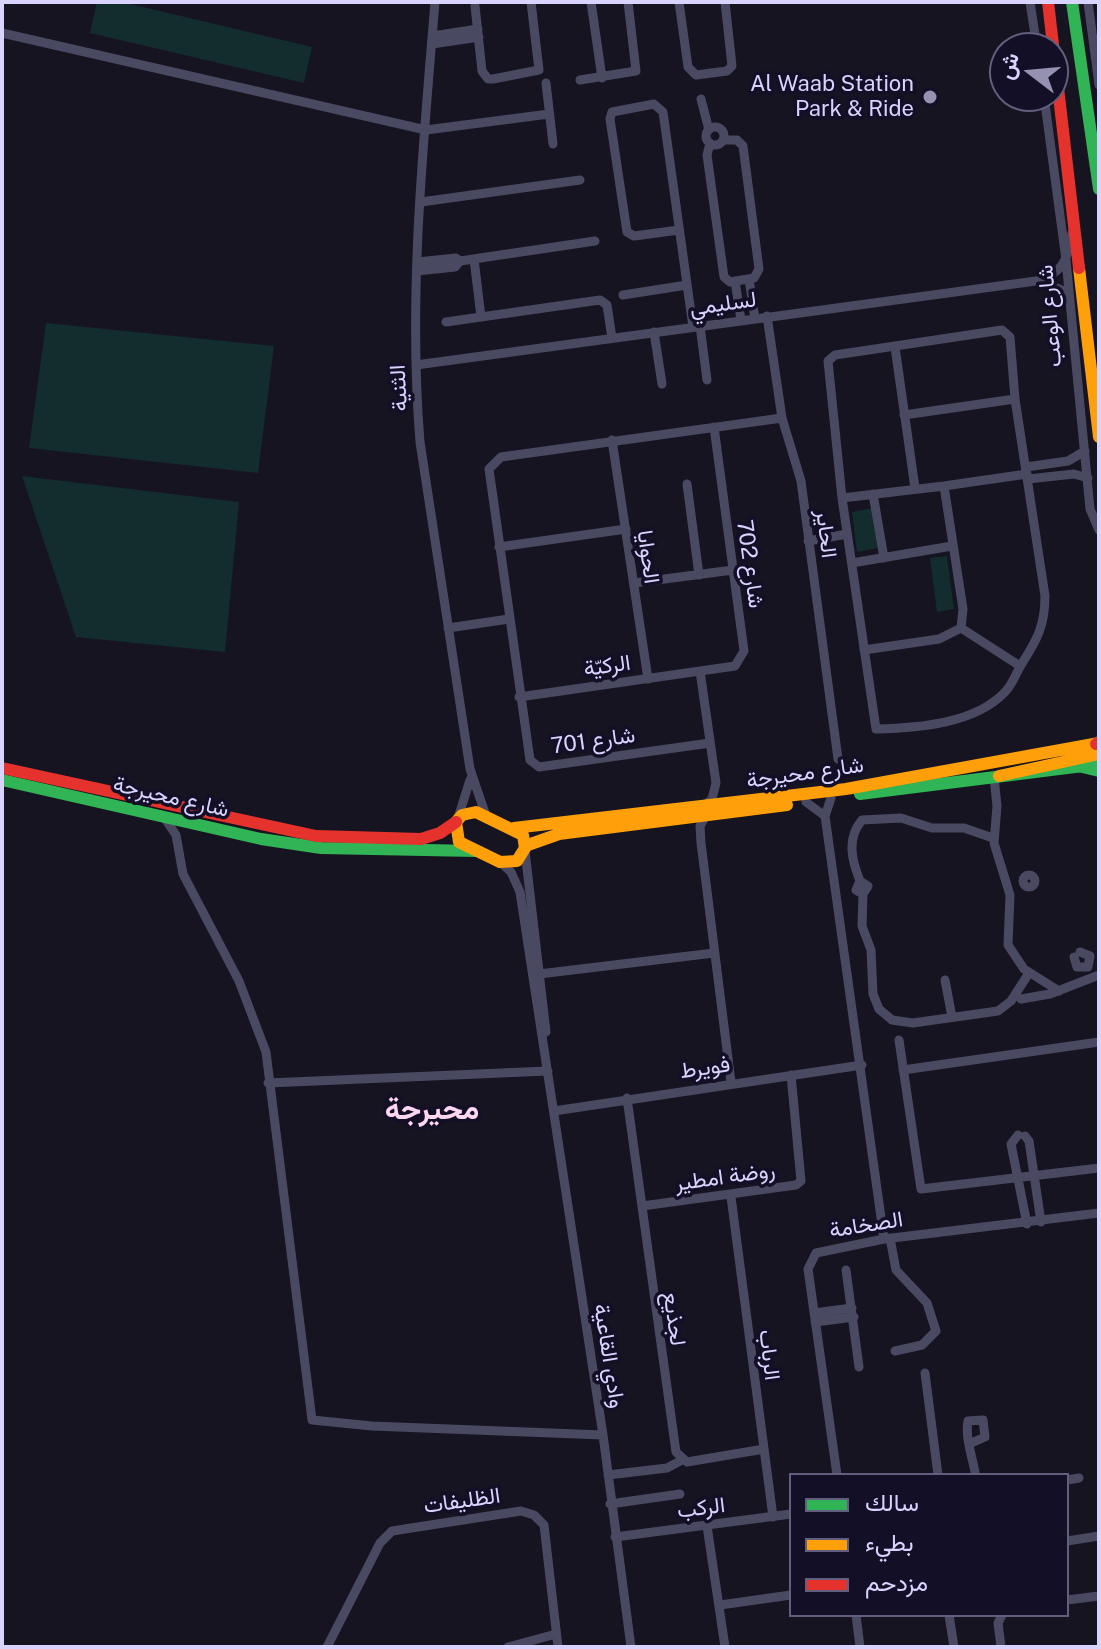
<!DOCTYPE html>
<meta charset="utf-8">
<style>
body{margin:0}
#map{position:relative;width:1101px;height:1649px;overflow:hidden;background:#161421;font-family:"Public Sans",Vazirmatn,sans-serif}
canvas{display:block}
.frame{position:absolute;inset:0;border:4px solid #d9d4ff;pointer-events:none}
.legend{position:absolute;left:789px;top:1473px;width:280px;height:144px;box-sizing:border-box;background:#130f26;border:2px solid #625e7d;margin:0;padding:10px 14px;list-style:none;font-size:24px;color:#d9d4ff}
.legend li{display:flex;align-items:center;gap:16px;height:40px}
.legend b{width:40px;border:2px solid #625e7d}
.north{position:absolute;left:989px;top:32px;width:80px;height:80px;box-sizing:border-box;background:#130f26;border:2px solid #625e7d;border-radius:50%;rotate:286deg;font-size:22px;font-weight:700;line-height:32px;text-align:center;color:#d9d4ff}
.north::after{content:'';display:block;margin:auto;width:28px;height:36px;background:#9591b1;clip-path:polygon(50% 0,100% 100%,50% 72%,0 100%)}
</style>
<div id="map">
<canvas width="1101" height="1649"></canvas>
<div class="frame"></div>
<ul class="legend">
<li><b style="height:10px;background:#30b455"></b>سالك</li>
<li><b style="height:10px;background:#ff9f0a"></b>بطيء</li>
<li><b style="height:10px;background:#e5322d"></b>مزدحم</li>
</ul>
<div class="north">ش</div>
</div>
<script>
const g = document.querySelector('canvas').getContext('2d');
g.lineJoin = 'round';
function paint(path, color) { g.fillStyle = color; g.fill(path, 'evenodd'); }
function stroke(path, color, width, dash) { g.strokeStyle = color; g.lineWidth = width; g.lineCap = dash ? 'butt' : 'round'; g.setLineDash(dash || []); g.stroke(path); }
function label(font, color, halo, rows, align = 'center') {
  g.font = font + ' "Public Sans",Vazirmatn,sans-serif'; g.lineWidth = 7; g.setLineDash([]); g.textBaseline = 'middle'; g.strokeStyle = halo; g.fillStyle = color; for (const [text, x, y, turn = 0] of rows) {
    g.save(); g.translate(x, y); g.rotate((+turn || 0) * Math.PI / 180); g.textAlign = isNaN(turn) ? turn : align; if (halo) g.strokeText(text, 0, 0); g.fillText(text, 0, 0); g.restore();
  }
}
paint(new Path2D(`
 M97 2H122L312 47 304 83 90 33Z
 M46 323 274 346 258 473 29 448Z
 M22 476 239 502 225 652 76 637Z
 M873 508 878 548 857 552 852 512Z
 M947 556 954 609 937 612 930 558Z`), '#132c2d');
stroke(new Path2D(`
 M435 2C423 148 408 296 420 442L470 769 486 816
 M591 2 602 78
 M679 2 688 67 696 75 727 71 732 66 725 2
 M1030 2 1037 48
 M1088 2 1099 85
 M475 6 482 71 488 79H493L539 70 531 2
 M2 33 426 130 549 114
 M432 36 478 29
 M432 44 479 37
 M580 80 636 71 628 2
 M546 83 553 144
 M1044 96 1066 260 1090 509 1099 530
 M701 99 709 130
 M706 136a9 9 0 1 1 18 0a9 9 0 1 1-18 0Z
 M710 143 707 155 724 277 730 282 754 278 759 269 743 146 737 140H723
 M421 202 580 180
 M679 230 634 236 627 232 610 119 612 112 654 104 663 112 693 327
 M474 259 481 317
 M460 261 595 241
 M417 271 455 267 460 261 456 258 417 262
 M749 279 755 319
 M735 281 741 320
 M1039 281 1069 293
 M623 295 687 285
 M767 316 782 418 801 481 838 759
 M446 322 600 300 607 305 612 338
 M700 326 707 380
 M1002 330 1010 337 1015 399 1045 596C1045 626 1037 640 1021 665 1016 673 1013 684 1005 692 975 724 917 728 876 729L842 498 828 361 835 355Z
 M654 332 662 384
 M895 347 915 488
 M416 365 1036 281C1064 273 1067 260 1072 233
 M904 415 1015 399
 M612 440 648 679
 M1026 467 1068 461 1085 451
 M1028 479 1074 474 1088 478
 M687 484 699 575
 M873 494 884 558
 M842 498 944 486
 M808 541 847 534
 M499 547 626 529
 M852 563 952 546
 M634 583 733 570
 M448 628 509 619
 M961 628 1020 666
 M864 650 939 639 961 628 963 609 944 486 1027 474
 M700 671 716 783 712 799 704 806
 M519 697 735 666 744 651 714 427
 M710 743 539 767 530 760 489 469 501 457 782 418
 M994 777 997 806 994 843 1010 895 1008 945 1024 969 1059 991
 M831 798 825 816 884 1239
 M806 802 825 816
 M164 817 176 835 183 874 239 981 266 1052 312 1420 372 1426 603 1435
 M705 817 700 826 701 843 731 1082
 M458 818 470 780
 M525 851 546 1032
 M500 862 511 872 520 892 603 1435 631 1647
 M1023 881a6 6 0 1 1 12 0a6 6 0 1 1-12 0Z
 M860 881C852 861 846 839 862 820L901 818 932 828H964L993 838
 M863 894 856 890 860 881 868 886 863 894 862 926 871 950 873 994 879 1009 892 1020 913 1023 998 1011 1011 1001 1029 973
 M1074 957 1077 967H1088L1090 956 1080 952
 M539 974 714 953
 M945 980 952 1017
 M1021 999 1050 994 1099 975
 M899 1040 921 1189 1099 1168
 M903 1070 1099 1042
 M268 1083 548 1071
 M627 1098 676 1452 687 1462 764 1449
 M554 1111 862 1065
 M1018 1135 1011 1144 1027 1224
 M1025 1136 1029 1141 1041 1222
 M731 1197 773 1517
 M642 1206 796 1185 801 1181 791 1075
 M890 1238 896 1270 927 1303 936 1331 922 1345 895 1351
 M846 1270 859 1367
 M814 1313 852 1308
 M815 1322 854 1317
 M925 1373 938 1475
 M969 1444 985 1437 983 1420 968 1421C965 1437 972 1456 975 1472V1475
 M608 1475 667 1468 682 1460
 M837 1475 808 1269 816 1253 884 1239 1099 1213
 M1067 1480 1079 1478
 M610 1504 680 1494
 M707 1526 725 1647
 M615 1537 791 1514
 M1067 1541 1099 1536
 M1067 1600 1099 1596
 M720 1605 791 1595
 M856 1615 860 1647
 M949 1615 954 1647
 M327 1647 380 1543 392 1531 521 1511 534 1515 544 1525 558 1647
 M508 1647 556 1634
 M1001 1647 998 1623 1002 1615`), '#4a4962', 9);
stroke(new Path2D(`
 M1072 2 1099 189
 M1078 766 1099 771
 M2 780 261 839 321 848 476 851
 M860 794 1099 764`), '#30b455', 12);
stroke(new Path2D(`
 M1079 268 1099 437
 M999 776 1099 754
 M476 812 523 835 525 848 517 861 500 862 459 842 456 822 462 815Z
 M514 828 846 789 1099 743
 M525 846 559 834 787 805`), '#ff9f0a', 12);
stroke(new Path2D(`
 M1048 2 1079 268
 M1096 744 1099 742
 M2 768 316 836 421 839 440 833 456 822`), '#e5322d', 12);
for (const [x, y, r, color] of [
 [930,97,8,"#9591b1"]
]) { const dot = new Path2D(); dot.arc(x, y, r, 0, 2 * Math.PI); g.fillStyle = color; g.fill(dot); stroke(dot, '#130f26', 3); }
label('22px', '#d9d4ff', '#130f26', [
 ["Al Waab Station",914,84],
 ["Park & Ride",914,109]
], 'right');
label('22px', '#d9d4ff', '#130f26', [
 ["لسليمي",723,304,-8],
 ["شارع الوعب",1050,316,-95],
 ["الثنية",399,388,-93],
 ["الحاير",826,534,83],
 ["الحوايا",648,557,82],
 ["شارع 702",750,564,82],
 ["الركيّة",607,666,-8],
 ["شارع 701",593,741,-8],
 ["شارع محيرجة",805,773,-8],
 ["شارع محيرجة",171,797,13],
 ["فويرط",705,1068,-8],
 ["روضة امطير",725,1177,-8],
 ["الصخامة",866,1225,-9],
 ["لجذيع",674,1319,82],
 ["الرباب",769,1355,83],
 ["وادي القاعية",609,1356,81],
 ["الظليفات",462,1501,-8],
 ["الركب",701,1508,-7]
]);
label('bold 30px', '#ffd6f0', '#130f26', [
 ["محيرجة",432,1110]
]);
</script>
